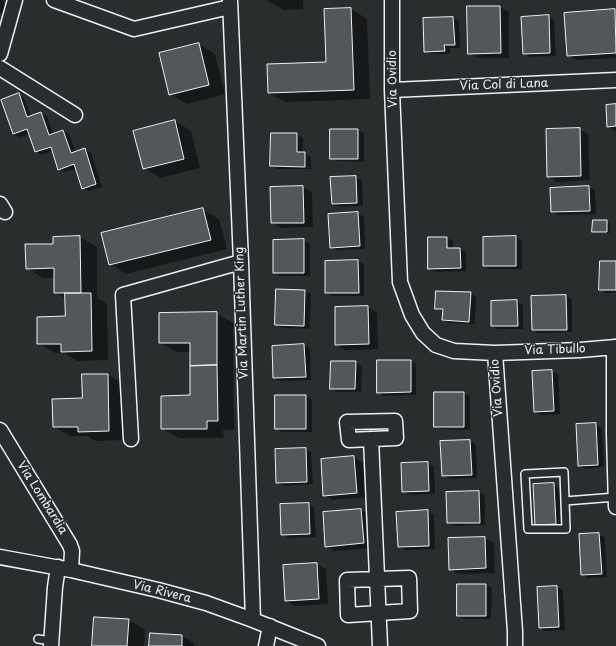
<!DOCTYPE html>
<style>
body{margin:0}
canvas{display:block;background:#2a2d2e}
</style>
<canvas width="616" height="646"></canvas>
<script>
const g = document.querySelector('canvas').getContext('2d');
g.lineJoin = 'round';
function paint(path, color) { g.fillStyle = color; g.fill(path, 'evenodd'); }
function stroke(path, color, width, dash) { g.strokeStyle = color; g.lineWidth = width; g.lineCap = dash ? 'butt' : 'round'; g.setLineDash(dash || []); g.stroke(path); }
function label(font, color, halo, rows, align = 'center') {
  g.font = font + ' "Playpen Sans",sans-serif'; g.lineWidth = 3; g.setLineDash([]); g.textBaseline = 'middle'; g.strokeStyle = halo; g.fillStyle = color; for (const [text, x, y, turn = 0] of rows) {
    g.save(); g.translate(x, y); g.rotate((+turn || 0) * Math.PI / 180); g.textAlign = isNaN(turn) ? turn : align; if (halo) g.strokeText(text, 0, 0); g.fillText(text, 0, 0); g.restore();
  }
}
paint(new Path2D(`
 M0 0H3L7 11 0 14Z
 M267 0H303V9L283 10Z
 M500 7 509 12V58H478L469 53Z
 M351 9 367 19 370 99 286 102 269 93 327 63Z
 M615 10 616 11V58L577 60 568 55Z
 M548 16 554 20 556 56 530 57 524 53Z
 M453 18 459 21 460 48H450V54H431L425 51 424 19Z
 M199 44 215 54 225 94 187 104 170 94Z
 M19 95 24 98 31 116 41 113 47 116 53 134 63 131 69 134 76 153 85 149 91 153 102 187 89 191 83 188 76 169 65 172 59 169 53 151 42 155 36 152 30 134 19 137 13 134Z
 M616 105V131L608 126Z
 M175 121 191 131 200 168 160 178 144 168Z
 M579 129 588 134 590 180 557 182 548 176Z
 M331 130H358L364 133V162L336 161 331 158Z
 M297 134 303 138V153H305L311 157V169H277L271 166Z
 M356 177 362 181 363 206 339 207 333 204 332 178Z
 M303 187 312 192 313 227 281 228 272 223Z
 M589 187 595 190 596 214 558 215 552 212Z
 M203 210 219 219 227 249 126 274 110 264Z
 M358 213 364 217 365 249 336 250 331 247Z
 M594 221H607L610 222V233H596L593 232Z
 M80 237 97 247V298L107 303 108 360 78 361 64 353H55L38 343 66 317V299L55 293V278H43L27 268 54 245V238Z
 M516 237 522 241V269H490L484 266V238Z
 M447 238 453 241V249H460L466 252V271L435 272 429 269Z
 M304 240 310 244V276H280L274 272V241Z
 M358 261 364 264V296H332L326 293Z
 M616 262V293H606L600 289Z
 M305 291 311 294 310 329 282 328 276 325Z
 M471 293 476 297 475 324 449 323 443 320 444 312 436 308Z
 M566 296 572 299V332L538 333 533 330Z
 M517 301 523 305V329H498L492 326Z
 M368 307 377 313 378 349 345 350 336 345Z
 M216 313 233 323 234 430H223L224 438H179L162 429 191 396V352H177L160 343Z
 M304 345 310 349 311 380 280 381 274 378Z
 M410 361 416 364V395L384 396 378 392Z
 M356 362 362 366 361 392H337L331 388Z
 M552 371 558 374 560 414 541 415 535 412Z
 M108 375 124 384 125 440 96 441 87 436H70L54 427 83 399Z
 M435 393H464L470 397V430L441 429 435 426Z
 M306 396 312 400V432H282L276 428Z
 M596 424 602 428 604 467 585 469 579 465 577 425Z
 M470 441 476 445 477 478 449 479 443 476 441 442Z
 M305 449 311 452 313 484 283 486 277 482Z
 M354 457 363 463 366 497 333 500 324 495Z
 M428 463 434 467 435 494 408 495 403 491 402 464Z
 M554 484 559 488 561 527 542 528 536 525Z
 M479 492 485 496V525L454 526 448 523Z
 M308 504 314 507 316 537 288 538 282 534Z
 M361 510 370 515 373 548 335 551 326 546 324 513Z
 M428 511 434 515 435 549 405 550 399 547Z
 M599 534 605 538 607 577 588 578 582 575 580 535Z
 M485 538 494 543 495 573 459 574 450 569 449 539Z
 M317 564 326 569 328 604 295 606 286 601 284 566Z
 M486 585 492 588 491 619H464L458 616Z
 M557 587 563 590 565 630 545 631 540 627Z
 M129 620 145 630 144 646H93Z
 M182 636 194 643V646H150Z`), '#0007');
const building = new Path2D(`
 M467 6H500L501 53 468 54Z
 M351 8 354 90 268 93 267 64 326 62 324 9Z
 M615 9 616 53 567 56 564 13Z
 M549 15 550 53 523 54 521 17Z
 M453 17 455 45H444L445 51 424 52 423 18Z
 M199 43 209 85 169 95 159 53Z
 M19 93 27 117 41 112 49 135 63 130 71 153 85 148 96 184 82 189 74 164 58 170 51 147 35 152 27 129 13 134 1 100Z
 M616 104V126L607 127 606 105Z
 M175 120 184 159 143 169 133 131Z
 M580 128 581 176 547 177 546 129Z
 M330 129H358V159H330Z
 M271 133H297V152H305V167L270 166Z
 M356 176 357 203 332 204 330 177Z
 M303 186 304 223H271L270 187Z
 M589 186 590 211 551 212 550 188Z
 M203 208 211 240 109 265 101 233Z
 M358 212 360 246 330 248 328 214Z
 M593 220H607V232H592Z
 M80 236 81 293H54V268L26 269 25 244H53V237Z
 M516 236V266H483V237Z
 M428 237H447V248H460L461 268 428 269Z
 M304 239V273H273V240Z
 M358 260 359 293H325V261Z
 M600 261H616V290H599Z
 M276 289 305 290 304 326 275 325Z
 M436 291 471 292 469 322 442 320 443 309H435Z
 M65 293H91L92 351 61 352V344H37V317L65 316Z
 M566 295 567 330H532L531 296Z
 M517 300 518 326H491V301Z
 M368 306 369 344 335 345V307Z
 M217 312V365L190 366V343H159V313Z
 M304 344 306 377 273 378 272 346Z
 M377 360H411V392L377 393Z
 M331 361H356L355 389H330Z
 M217 365 218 421H207V429H161V396L190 395V366Z
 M552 370 554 411 534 412 532 371Z
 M82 374H108L109 431 78 432V427H53L52 399 82 398Z
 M434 392H464V427H434Z
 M275 395H306V429H275Z
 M596 423 598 465 578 466 576 424Z
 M470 440 472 475 442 476 440 441Z
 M306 448 307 482 276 483 275 449Z
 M354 456 357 493 323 496 321 459Z
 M428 462 429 491 402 492 401 463Z
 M554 483 556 524 535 525 533 484Z
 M479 491 480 523H447L446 492Z
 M309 503 310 534 281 535 280 504Z
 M361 509 364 543 325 547 323 512Z
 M428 510 429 546 398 547 396 512Z
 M599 533 602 574 581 575 579 534Z
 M485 537 486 568 449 570 448 538Z
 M317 563 319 599 285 601 283 565Z
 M457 584H486V616H457Z
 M557 586 559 627 539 628 537 587Z
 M94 617 129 619 127 646H92Z
 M150 633 182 635V646H149Z`);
paint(building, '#535759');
stroke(building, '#e8f1f8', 1);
const lane = new Path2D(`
 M565 501 564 472 525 474 528 529H566L565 501 616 497
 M38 639 52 641`);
const street = new Path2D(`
 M54 0 134 29 230 7
 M230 0 241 262 253 620
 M392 0V90L400 282 412 315 423 333 436 345 454 351 495 353 515 631V646
 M0 54 15 0
 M0 68 75 115
 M392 90 616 80
 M0 204 5 212
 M614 347V434L616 507
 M495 353 580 350 616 347
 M395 421 396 438 349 440 347 422Z
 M0 430 70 545 72 551 71 570
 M131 439 123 295 241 262
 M371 439 380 646
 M0 557 71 570 158 590 206 603 253 620 318 646
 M409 578 410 611 348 615 347 580Z
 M51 646 55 587 58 567
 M266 646 270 626`);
stroke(lane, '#e8f1f8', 10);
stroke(street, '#e8f1f8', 17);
stroke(lane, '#2a2d2e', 7);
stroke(street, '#2a2d2e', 14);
label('12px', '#e8f1f8', '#2a2d2e', [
 ["Via Ovidio",393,79,-91],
 ["Via Col di Lana",504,85,-2],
 ["Via Martin Luther King",242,313,-92],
 ["Via Tibullo",555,350,-2],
 ["Via Ovidio",497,388,-94],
 ["Via Lombardia",42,498,58],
 ["Via Rivera",162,592,14]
]);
</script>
